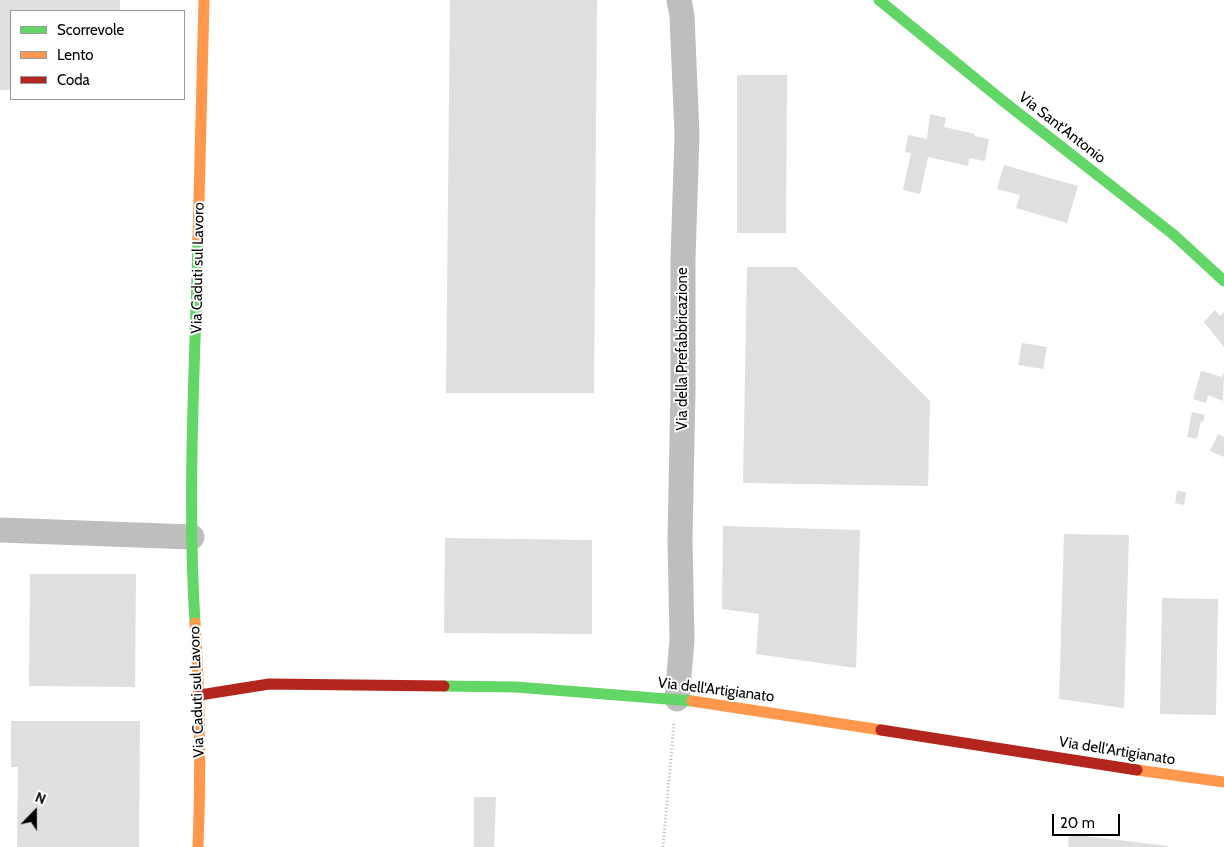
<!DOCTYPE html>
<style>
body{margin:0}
#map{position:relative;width:1224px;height:847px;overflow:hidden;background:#fff;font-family:Cabin,sans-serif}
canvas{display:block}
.legend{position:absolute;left:10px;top:10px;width:175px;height:90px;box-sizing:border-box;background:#fff;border:1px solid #999;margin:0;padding:6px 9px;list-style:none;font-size:15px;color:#000}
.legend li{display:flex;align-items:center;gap:10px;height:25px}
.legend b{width:25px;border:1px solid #999}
.north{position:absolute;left:10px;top:787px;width:50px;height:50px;-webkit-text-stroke:4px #fff;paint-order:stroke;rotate:22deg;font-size:14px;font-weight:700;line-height:20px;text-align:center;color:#000}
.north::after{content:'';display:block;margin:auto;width:18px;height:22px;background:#000;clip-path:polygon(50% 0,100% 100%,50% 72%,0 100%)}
.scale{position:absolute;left:1052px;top:814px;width:68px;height:22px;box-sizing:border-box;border:2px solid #000;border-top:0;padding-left:6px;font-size:15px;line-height:18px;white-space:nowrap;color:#000;-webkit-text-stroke:4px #fff;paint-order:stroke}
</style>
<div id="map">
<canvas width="1224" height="847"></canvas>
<ul class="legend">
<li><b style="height:6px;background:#63d668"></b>Scorrevole</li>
<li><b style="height:6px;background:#ff974d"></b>Lento</li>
<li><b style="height:6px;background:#b3261e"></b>Coda</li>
</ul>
<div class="north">N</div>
<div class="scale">20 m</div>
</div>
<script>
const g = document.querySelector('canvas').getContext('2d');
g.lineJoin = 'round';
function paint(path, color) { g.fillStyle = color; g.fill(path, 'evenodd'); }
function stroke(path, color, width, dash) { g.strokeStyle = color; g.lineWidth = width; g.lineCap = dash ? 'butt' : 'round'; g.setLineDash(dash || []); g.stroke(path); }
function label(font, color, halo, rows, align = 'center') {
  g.font = font + ' Cabin,sans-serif'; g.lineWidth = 4; g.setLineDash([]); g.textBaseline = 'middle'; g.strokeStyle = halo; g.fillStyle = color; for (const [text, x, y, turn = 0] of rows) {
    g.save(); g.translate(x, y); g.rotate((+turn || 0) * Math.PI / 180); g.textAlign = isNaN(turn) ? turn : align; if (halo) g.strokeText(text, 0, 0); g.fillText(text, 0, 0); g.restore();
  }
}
paint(new Path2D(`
 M0 0H120V11H11V90H0Z
 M450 0H597L594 393H446Z
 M737 75H787L786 233H737Z
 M930 114 946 118 944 127 975 134 974 136 989 139 985 161 969 158 968 166 928 157 920 194 903 190 911 153 905 152 908 135 927 139Z
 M1004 165 1078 186 1067 223 1016 208 1020 195 997 189Z
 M747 267H796L930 401 928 486 743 483Z
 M1215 310 1220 316 1224 312V347L1204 322Z
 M1022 343 1047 347 1043 369 1018 365Z
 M1201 371 1222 377 1224 372 1223 401 1208 395 1206 403 1193 399Z
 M1192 412 1205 415 1203 422 1201 421 1197 439 1187 437Z
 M1218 434 1224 437V457L1210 451Z
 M1177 491 1186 492 1184 505 1175 503Z
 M723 526 860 530 856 668 756 654 759 614 722 609Z
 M1064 534 1129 535 1124 708 1059 699Z
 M445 538 592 540V634L444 633Z
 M30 574H136L135 687 29 686Z
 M1162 598 1218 599 1216 715 1160 714Z
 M11 721H140L139 847H17L18 767H11Z
 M474 797H496L494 847H474Z
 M1069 834 1168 846V847H1068Z`), '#dfdfdf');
stroke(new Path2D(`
 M663 847 674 723`), '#b9b9b9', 3, [1, 2.5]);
stroke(new Path2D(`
 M0 530 192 537
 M677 699 682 640 680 539 683 390V259L687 135 682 16 679 0`), '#bebebe', 25);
stroke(new Path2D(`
 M879 0 1003 101 1174 235 1224 281
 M195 623C187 495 195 367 198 239
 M444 686 516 687 692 701`), '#63d668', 11);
stroke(new Path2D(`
 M198 239 204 0
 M195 623C200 698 201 772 198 847
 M692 701 881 730
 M1137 770 1224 782`), '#ff974d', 11);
stroke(new Path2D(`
 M200 695 269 684 444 686
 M881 730 1137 770`), '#b3261e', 11);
label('15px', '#000', '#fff', [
 ["Via Sant'Antonio",1062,128,38],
 ["Via Caduti sul Lavoro",198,268,-89],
 ["Via della Prefabbricazione",683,349,-90],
 ["Via dell'Artigianato",716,690,7],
 ["Via Caduti sul Lavoro",197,692,-92],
 ["Via dell'Artigianato",1117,751,9]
]);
</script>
